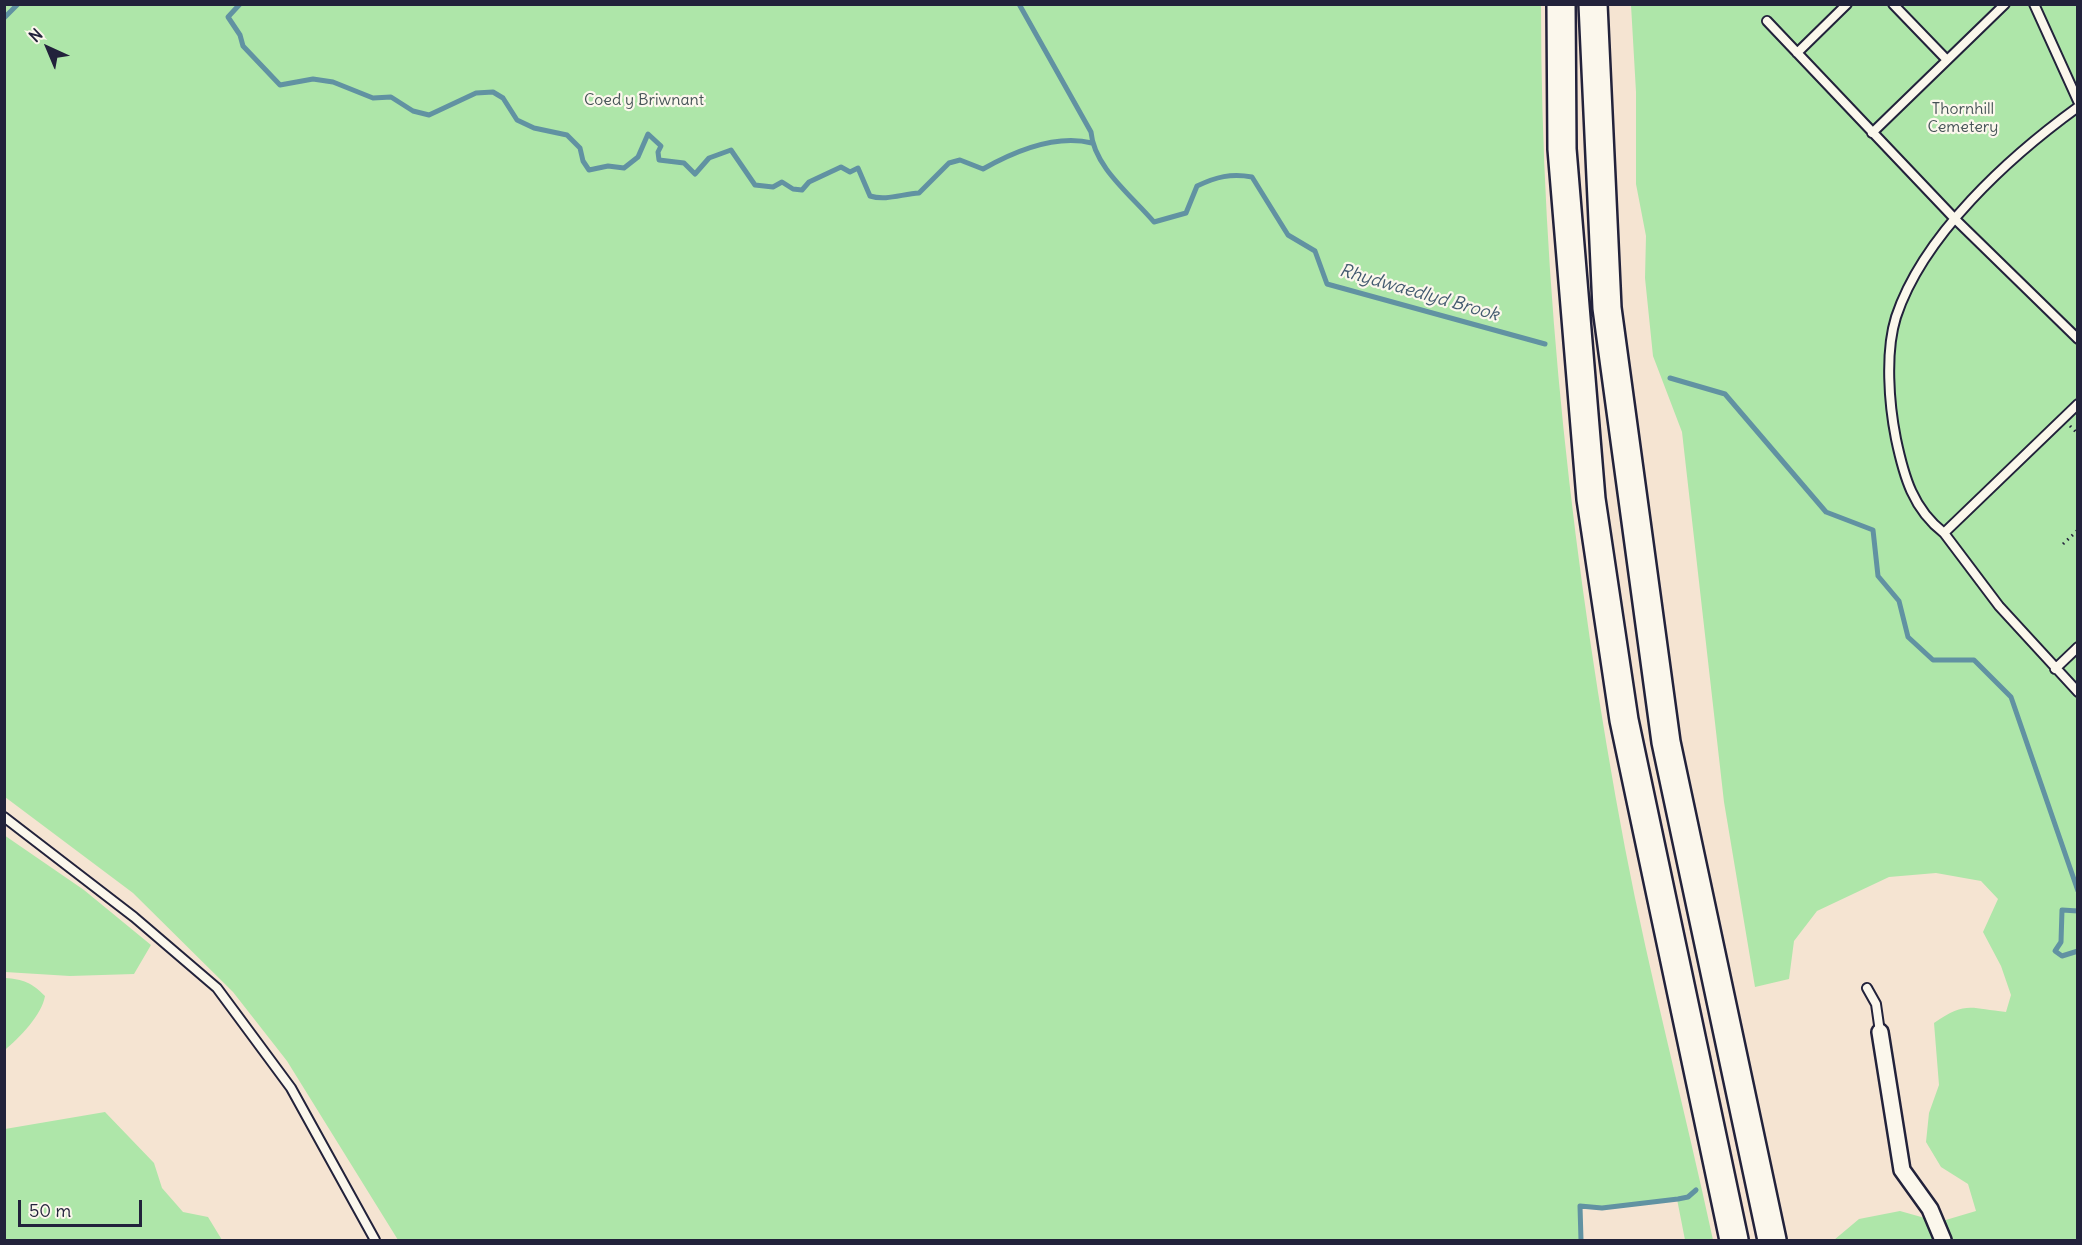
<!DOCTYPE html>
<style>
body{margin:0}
#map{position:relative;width:2082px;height:1245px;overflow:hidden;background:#f5e4d2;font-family:Delius,sans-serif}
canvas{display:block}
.frame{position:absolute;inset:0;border:6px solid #22223b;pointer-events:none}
.north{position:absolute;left:18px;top:18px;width:60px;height:60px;-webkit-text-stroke:4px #fbf7ec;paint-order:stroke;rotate:316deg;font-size:16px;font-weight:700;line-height:24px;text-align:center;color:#22223b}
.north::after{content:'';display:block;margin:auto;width:21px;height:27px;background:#22223b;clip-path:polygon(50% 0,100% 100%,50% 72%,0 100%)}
.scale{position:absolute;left:18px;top:1200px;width:124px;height:27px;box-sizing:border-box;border:3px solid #22223b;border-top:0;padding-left:8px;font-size:18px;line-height:21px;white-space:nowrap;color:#22223b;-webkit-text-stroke:4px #fbf7ec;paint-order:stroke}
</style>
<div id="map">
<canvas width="2082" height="1245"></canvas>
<div class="frame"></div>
<div class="north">N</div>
<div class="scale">50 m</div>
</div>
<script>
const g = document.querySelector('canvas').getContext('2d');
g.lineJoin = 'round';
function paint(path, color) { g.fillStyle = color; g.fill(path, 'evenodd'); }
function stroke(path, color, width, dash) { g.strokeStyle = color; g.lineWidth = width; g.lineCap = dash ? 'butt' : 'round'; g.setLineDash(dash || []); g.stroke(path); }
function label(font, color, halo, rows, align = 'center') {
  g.font = font + ' Delius,sans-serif'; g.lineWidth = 4.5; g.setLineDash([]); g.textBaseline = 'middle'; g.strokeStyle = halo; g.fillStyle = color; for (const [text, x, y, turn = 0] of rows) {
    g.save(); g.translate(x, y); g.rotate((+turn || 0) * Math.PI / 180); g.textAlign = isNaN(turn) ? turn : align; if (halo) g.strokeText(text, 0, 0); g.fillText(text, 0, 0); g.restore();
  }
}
paint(new Path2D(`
 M4 5H1541C1541 287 1573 570 1625 848 1650 979 1685 1109 1713 1240H1685L1677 1199 1602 1208 1580 1206 1581 1240H398L287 1061 233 992 133 893 5 797Z
 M1631 5H2077V1240H1834L1859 1219 1900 1211 1939 1222 1976 1211 1968 1184 1941 1167 1926 1142 1929 1113 1939 1085 1934 1023C1965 1001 1970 1008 2006 1012L2011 995 2001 966 1983 932 1998 899 1981 881 1936 873 1889 877 1817 911 1794 941 1789 979 1755 987 1724 802 1682 432 1653 356 1645 278 1646 236 1636 184V92Z
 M4 835 84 890 151 945 134 974 70 976 5 972Z
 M5 978C23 979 32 983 45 996 42 1015 19 1038 5 1050Z
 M105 1112 154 1163 162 1188 183 1212 208 1217 222 1240H5V1129Z`), '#aee6a9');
stroke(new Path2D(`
 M240 4 228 17 240 35 243 46 280 85 313 79 333 82 373 98 391 97 413 111 429 115 476 93 493 92 503 98 517 120 534 128 567 135 580 148 583 161 589 170 608 166 624 168 638 157 648 134 661 146 658 152 659 160 684 163 695 174 709 158 731 150 755 185 773 187 782 182 793 189 802 190 809 182 841 167 850 172 858 168 870 196C886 201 902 194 919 193L949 163 960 160 983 169C1013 152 1056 134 1092 143
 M1019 4 1091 132C1094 167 1131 195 1154 222L1186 213 1197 186C1216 177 1231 173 1252 177L1288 235 1315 251 1327 284 1545 344
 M4 18 18 4
 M1670 378 1725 394 1826 512 1873 530 1878 576 1899 601 1908 637 1933 660H1974L2011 697 2078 891
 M2078 911 2062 910 2061 942 2055 951 2062 956 2078 951
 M1581 1240 1580 1206 1602 1208 1678 1199 1688 1197 1696 1190`), '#6192a2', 5);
const lane = new Path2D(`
 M1893 4 1947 60
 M2034 4 2078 101
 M1767 21 1955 219 2078 339
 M1797 53 1847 4
 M2078 107C2009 157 1923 235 1896 317 1885 352 1889 404 1896 439 1904 477 1913 509 1944 533L1999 606 2078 692
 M1872 133 2005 4
 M1944 533 2078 404
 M2055 669 2078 647
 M4 817 134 917 217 988 291 1088 375 1240
 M1867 988 1876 1004 1880 1032`);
const street = new Path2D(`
 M1880 1032 1902 1170 1930 1209 1943 1240`);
const highway = new Path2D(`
 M1561 4 1562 149 1591 499 1624 720 1734 1240
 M1593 4 1607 308 1666 742 1772 1240`);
stroke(lane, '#22223b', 12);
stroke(street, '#22223b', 20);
stroke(highway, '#22223b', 32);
stroke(new Path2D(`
 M2070 426 2078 434
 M2063 544 2078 530`), '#22223b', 3, [1.5, 4.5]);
stroke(lane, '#fbf7ec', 8);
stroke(street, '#fbf7ec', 15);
stroke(highway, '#fbf7ec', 27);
label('16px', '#455356', '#fbf7ec', [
 ["Coed y Briwnant",644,100],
 ["Thornhill",1963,109],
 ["Cemetery",1963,127]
]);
label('italic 18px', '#425a6f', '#fbf7ec', [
 ["Rhydwaedlyd Brook",1419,293,16]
]);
</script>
